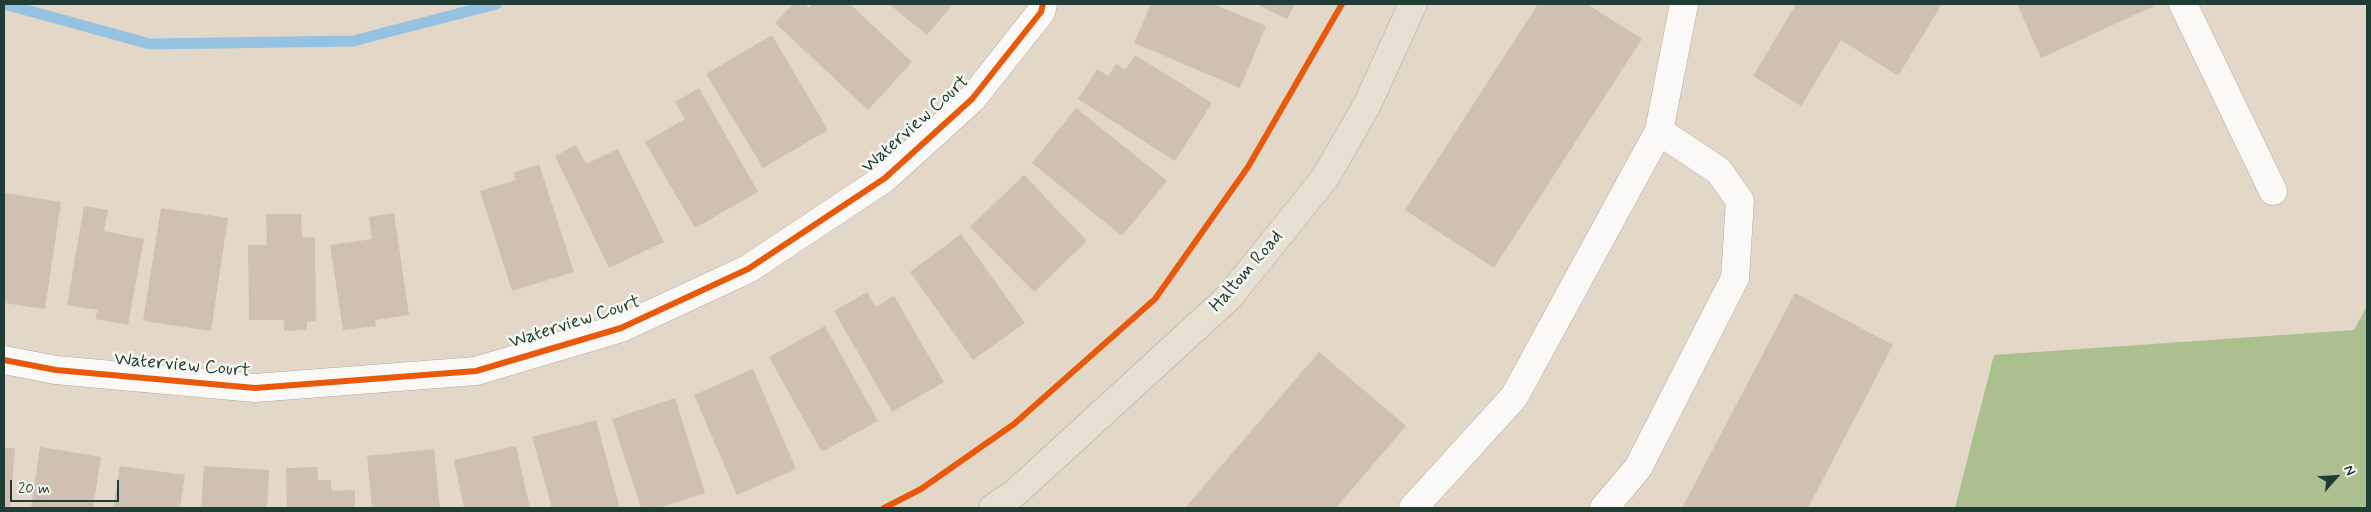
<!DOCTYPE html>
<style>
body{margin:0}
#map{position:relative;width:2371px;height:512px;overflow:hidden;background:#e3d8c7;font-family:Mynerve,sans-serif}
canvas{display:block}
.frame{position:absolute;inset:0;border:5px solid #1f3d34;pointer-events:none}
.north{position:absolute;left:2311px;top:452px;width:50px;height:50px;-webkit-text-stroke:4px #f6f6f2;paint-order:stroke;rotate:64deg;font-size:14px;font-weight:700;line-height:20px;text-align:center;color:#1f3d34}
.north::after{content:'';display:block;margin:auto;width:18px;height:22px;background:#1f3d34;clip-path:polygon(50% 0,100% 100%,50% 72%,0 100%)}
.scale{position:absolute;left:10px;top:480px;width:109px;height:22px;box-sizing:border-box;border:2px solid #1f3d34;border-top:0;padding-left:6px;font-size:15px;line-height:18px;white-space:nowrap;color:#1f3d34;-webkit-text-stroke:4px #f6f6f2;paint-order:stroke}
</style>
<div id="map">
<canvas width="2371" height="512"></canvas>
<div class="frame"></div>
<div class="north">N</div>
<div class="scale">20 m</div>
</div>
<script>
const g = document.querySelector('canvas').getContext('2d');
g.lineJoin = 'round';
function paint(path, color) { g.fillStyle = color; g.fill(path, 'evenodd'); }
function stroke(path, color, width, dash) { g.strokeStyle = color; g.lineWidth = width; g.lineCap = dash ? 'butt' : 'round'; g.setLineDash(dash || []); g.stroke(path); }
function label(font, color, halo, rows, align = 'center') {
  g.font = font + ' Mynerve,sans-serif'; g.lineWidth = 5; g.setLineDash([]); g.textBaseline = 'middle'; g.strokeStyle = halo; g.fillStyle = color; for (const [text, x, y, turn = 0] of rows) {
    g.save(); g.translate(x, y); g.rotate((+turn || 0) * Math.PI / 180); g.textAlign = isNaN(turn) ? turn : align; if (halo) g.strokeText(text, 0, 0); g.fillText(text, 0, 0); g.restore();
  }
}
paint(new Path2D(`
 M2367 306V508H1955L1994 355 2354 330Z`), '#abbf8f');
stroke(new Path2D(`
 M4 4 150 44 353 41 496 4`), '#95c2e0', 11);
paint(new Path2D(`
 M793 4H805L809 8 812 4H850L912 62 868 110 775 23Z
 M889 4H953L927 35Z
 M1151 4H1214L1266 26 1240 88 1134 43Z
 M1256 4H1295L1287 19Z
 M1538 4H1587L1642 39 1494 268 1405 210Z
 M1796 4H1942L1898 76 1841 40 1801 106 1753 76Z
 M2017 4H2153L2154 6 2041 58Z
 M772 35 828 130 763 168 706 74Z
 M1135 55 1212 103 1175 161 1078 99 1097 69 1108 76 1116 64 1125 70Z
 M699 88 758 192 695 228 645 142 685 119 675 102Z
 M1076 108 1167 181 1122 236 1032 163Z
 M576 145 586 164 618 149 664 242 609 268 555 156Z
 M539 164 574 272 512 291 480 191 516 180 513 173Z
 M1024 175 1087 241 1034 292 970 227Z
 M4 193 61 202 45 309 4 303Z
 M84 206 108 210 104 231 144 239 128 325 95 319 98 310 67 305Z
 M161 208 228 218 211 331 143 321Z
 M394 213 409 315 375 320 376 326 343 330 330 245 372 239 369 217Z
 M266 214H301L302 237 315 238 316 321 307 322V330L284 331V320H249L248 245H267Z
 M961 234 1025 323 973 360 910 272Z
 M867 292 876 307 894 296 944 382 892 412 834 311Z
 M1795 293 1893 345 1808 508H1682Z
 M825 326 878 421 822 452 769 357Z
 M1319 352 1406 426 1336 508H1185Z
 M753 369 796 469 737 495 694 395Z
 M675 398 705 493 658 508H641L612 419Z
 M596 420 620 508H552L532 437Z
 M516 446 530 508H464L454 460Z
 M40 447 101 457 93 508H31Z
 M4 448H15L10 508H4Z
 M434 449 440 508H372L367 456Z
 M120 466 185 475 180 508H113Z
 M204 466 269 470 267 508H201Z
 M317 467 318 480H331L332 491 355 490V508H287L286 468Z`), '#d0c0b1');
const minor = new Path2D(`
 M2183 4 2273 191
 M4 360 56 370 255 388 476 371 621 328 748 269 885 178 972 99 1041 12 1043 4
 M1413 508 1514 397 1659 131 1684 4
 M1604 508 1638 468 1735 278 1740 201 1719 171 1659 131`);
const major = new Path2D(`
 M993 508 1015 493 1229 297 1325 178 1367 105 1413 4`);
stroke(minor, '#afaa9f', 29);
stroke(major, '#afaa9f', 29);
stroke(minor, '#fbf9f7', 28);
stroke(major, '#e6e0d3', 28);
stroke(new Path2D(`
 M4 360 56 370 255 388 476 371 621 328 748 269 885 178 972 99 1041 12 1043 4
 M884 508 921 489 1014 424 1155 299 1248 167 1342 4`), '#e8590c', 6);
label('19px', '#1f3d34', '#f6f6f2', [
 ["Waterview Court",916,125,-42],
 ["Haltom Road",1247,272,-49],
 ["Waterview Court",575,323,-18],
 ["Waterview Court",182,366,5]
]);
</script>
